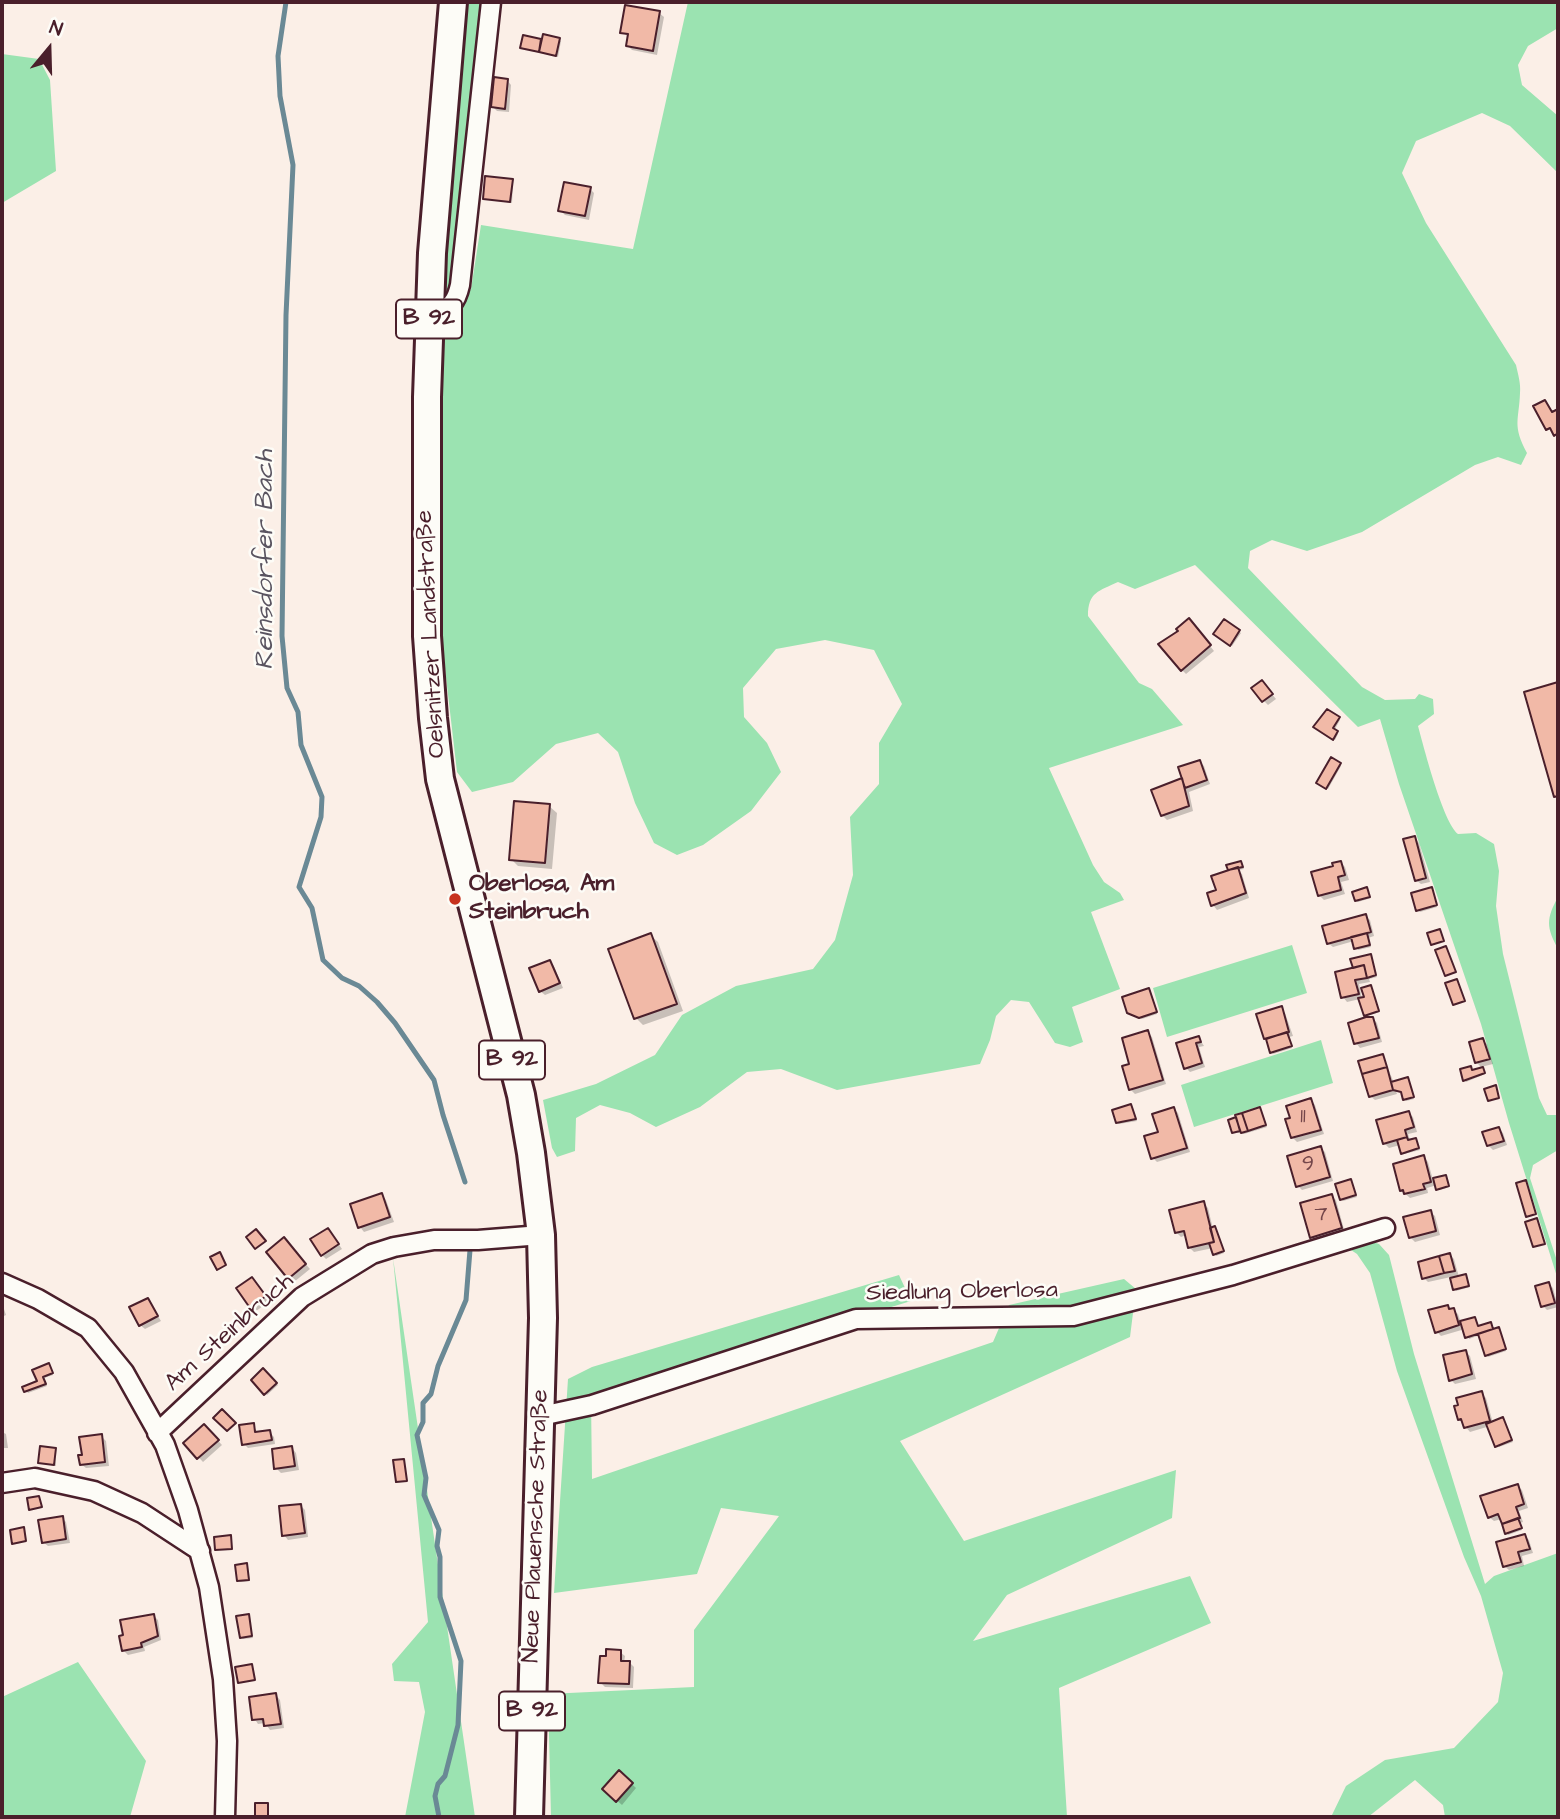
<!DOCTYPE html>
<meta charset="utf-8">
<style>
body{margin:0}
#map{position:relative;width:1560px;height:1819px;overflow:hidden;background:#fbefe7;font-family:"Architects Daughter",sans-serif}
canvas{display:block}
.frame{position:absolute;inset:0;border:4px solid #4a1f2b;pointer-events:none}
.north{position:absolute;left:14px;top:14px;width:70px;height:70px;-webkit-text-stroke:5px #fdfcf7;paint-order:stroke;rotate:19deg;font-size:19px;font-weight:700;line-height:28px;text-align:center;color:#4a1f2b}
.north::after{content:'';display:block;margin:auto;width:24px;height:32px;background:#4a1f2b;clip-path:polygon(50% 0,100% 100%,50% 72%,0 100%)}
</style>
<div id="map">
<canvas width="1560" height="1819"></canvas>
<div class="frame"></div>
<div class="north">N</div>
</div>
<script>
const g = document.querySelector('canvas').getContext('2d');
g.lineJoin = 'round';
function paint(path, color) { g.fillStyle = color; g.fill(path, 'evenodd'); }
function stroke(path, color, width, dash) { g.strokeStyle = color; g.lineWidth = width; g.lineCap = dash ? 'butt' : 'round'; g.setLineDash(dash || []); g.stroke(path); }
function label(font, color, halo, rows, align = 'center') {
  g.font = font + ' "Architects Daughter",sans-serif'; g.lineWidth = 5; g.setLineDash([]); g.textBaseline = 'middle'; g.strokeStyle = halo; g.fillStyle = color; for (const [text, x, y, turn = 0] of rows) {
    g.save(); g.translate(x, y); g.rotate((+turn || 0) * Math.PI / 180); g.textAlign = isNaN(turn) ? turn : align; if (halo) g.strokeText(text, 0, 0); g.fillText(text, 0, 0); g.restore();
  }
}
paint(new Path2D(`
 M464 2H483L466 168 462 181 464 192C462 217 465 280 444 295L461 26Z
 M688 2H1558V28L1528 46 1518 65 1522 85 1558 116V173L1510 126 1482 113 1416 141 1402 173 1426 223 1516 365C1518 374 1521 384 1520 393 1519 421 1512 425 1527 453L1521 465 1498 457 1475 465 1362 532 1307 551 1272 540 1250 551 1248 568 1362 687 1385 700 1415 699 1419 694 1433 699 1434 714 1418 726C1424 748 1443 822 1458 834L1476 833 1494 844 1499 871 1496 906 1503 954 1539 1098 1547 1115H1558V1150L1533 1165 1530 1178 1558 1264V1280L1509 1123 1481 1024 1399 784 1380 719 1358 727 1195 565 1135 589 1118 582C1099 591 1088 592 1088 616L1139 683 1152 689 1183 725 1049 768 1093 865 1104 882 1120 893 1124 900 1091 912 1120 989 1072 1007 1083 1042 1070 1047 1055 1043 1029 1002 1011 1000 996 1016 990 1040 980 1064 837 1090 781 1069 747 1072 700 1107 656 1127 630 1113 600 1105 576 1118 575 1151 557 1157 552 1148 543 1100 596 1084 655 1055 682 1015 736 986 813 969 835 940 853 875 850 817 879 784V743L902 704 874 650 825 640 776 649 743 688 744 717 767 743 781 772 751 811 703 845 677 855 654 843 635 803 618 752 598 733 556 744 513 782 472 792 457 772 441 634V397L445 321 471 289 481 225 633 249Z
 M2 54 39 59 50 80 56 171 2 203Z
 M1558 897V949C1546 927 1546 919 1558 897Z
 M1292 945 1307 993 1167 1037 1153 988Z
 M1321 1040 1333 1083 1194 1127 1181 1085Z
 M1370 1241 1379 1244 1389 1255 1414 1354 1485 1584 1494 1576 1558 1553V1817H1445L1443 1805 1415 1780 1368 1817H1331L1346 1786 1385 1760 1454 1748 1498 1702 1503 1673 1481 1596 1464 1557 1397 1371 1370 1273 1357 1254 1345 1246Z
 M393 1258 475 1817H405L425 1712 419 1682 394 1681 392 1664 428 1622Z
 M899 1275 911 1301 591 1399 592 1479 993 1342 1009 1305 1124 1279 1136 1289 1130 1337 900 1441 964 1541 1176 1470 1172 1518 1007 1595 973 1641 1190 1576 1211 1623 1059 1688 1067 1817H551L548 1694 694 1687V1630L779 1516 721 1508 697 1574 554 1593 568 1379 592 1367Z
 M78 1662 146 1761 130 1817H2V1697Z`), '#9be3b1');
paint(new Path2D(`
 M659 13 664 17 657 55 632 50 628 46 629 37 622 32Z
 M525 37 543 41 559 40 561 41 558 57 524 49 522 47Z
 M507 80 511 85 509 112 497 111 493 107Z
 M512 181 513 183 512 203 485 198Z
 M590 189 594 193 589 220 565 215 560 210Z
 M1224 621 1241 633 1232 646 1215 634Z
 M1193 625 1214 651 1186 674 1182 670Z
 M1558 684V799L1555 797 1526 693Z
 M1266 687 1276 699 1268 705 1264 701Z
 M1339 719 1340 720 1334 731 1338 734 1335 740 1317 729Z
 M1200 762 1204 766 1210 784 1189 792 1193 811 1167 820 1162 815 1184 779Z
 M1340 764 1341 766 1328 789 1320 785Z
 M549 806 557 813 552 869 518 866 511 859Z
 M1415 838 1419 843 1430 882 1421 884 1416 880Z
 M1241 863 1244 869 1238 870 1242 874 1249 898 1217 910 1213 905 1218 891 1231 871 1230 869Z
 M1341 863 1345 867 1349 880 1341 882 1345 894 1324 900 1319 895 1335 867Z
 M1367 889 1371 898 1358 902 1356 901Z
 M1433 891 1437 907 1420 912 1418 910Z
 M1365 916 1370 920 1374 936 1368 938 1371 947 1358 950 1354 941 1333 947 1328 943Z
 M650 935 658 942 683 1011 643 1025 636 1018Z
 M1370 956 1377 977 1369 979 1370 982 1359 984 1362 999 1366 998 1371 987 1372 989 1380 1012 1367 1016 1360 999 1347 1002 1343 997 1355 969Z
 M550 962 554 966 563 988 545 995 540 991Z
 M1150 991 1157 1014 1142 1019 1131 1014Z
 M1281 1008 1285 1013 1293 1036 1289 1037 1292 1048 1273 1054 1265 1038Z
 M1373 1019 1377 1023 1382 1042 1360 1048 1356 1043Z
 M1148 1032 1152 1037 1166 1084 1135 1094 1130 1089 1132 1065Z
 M1199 1038 1204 1046 1199 1047 1205 1067 1190 1072 1186 1068 1178 1044Z
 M1482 1040 1487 1044 1493 1064 1481 1067 1477 1063 1471 1043Z
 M1383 1056 1394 1083 1409 1080 1414 1099 1406 1101 1403 1093 1396 1091 1397 1094 1375 1100 1370 1096Z
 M1471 1068 1473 1072 1483 1069 1485 1074 1466 1082 1465 1080Z
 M1311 1100 1315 1105 1324 1134 1297 1142 1293 1138 1287 1120Z
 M1131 1106 1137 1121 1119 1124 1117 1123Z
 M1174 1109 1178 1113 1190 1152 1157 1162 1153 1158 1160 1133Z
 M1260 1109 1267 1127 1244 1134 1233 1132 1230 1121Z
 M1408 1113 1413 1117 1417 1132 1408 1134 1410 1140 1417 1141 1420 1150 1404 1154 1400 1145 1389 1148 1384 1143Z
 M1499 1129 1503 1133 1507 1145 1493 1150 1488 1145Z
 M1320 1148 1325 1152 1333 1181 1302 1190 1298 1186Z
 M1424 1157 1428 1162 1433 1180 1445 1177 1449 1187 1440 1190 1437 1185 1427 1188 1428 1193 1410 1198 1401 1190Z
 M1351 1181 1357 1197 1343 1201 1341 1199Z
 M382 1195 386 1200 394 1222 364 1232 360 1227Z
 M1331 1196 1336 1200 1345 1233 1316 1241 1311 1237Z
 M1203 1203 1208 1208 1213 1229 1216 1230 1224 1253 1216 1256 1213 1248 1194 1252 1190 1248 1186 1235 1181 1237 1176 1232Z
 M1430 1212 1435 1216 1440 1235 1415 1242 1410 1237Z
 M332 1234 342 1249 326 1259 322 1255Z
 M288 1244 310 1269 294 1282 289 1278Z
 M1450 1255 1454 1259 1459 1277 1466 1276 1470 1287 1456 1291 1451 1277 1428 1282 1424 1278Z
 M256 1283 269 1302 256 1311 238 1289Z
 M1548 1284 1553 1288 1558 1307 1547 1310 1543 1306Z
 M148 1300 161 1321 145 1329 140 1325Z
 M2 1303 6 1315 2 1317Z
 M1447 1306 1458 1314 1461 1323 1475 1319 1479 1327 1491 1324 1494 1331H1500L1506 1351 1488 1357 1480 1335 1469 1339 1465 1329 1441 1336 1437 1332Z
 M1465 1352 1470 1356 1476 1379 1455 1384 1451 1380Z
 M50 1367 53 1375 44 1378 47 1386 28 1393 24 1388 39 1382Z
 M263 1371 278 1385 267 1395 253 1380Z
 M1481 1393 1486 1398 1493 1423 1504 1421 1513 1442 1499 1447 1490 1426 1470 1432 1459 1419Z
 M253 1424 258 1434 269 1432 274 1437 275 1444 248 1448 244 1444Z
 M204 1426 222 1445 203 1462 185 1443Z
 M2 1432 6 1434 8 1448H2Z
 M101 1436 106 1441 109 1466 86 1468 81 1464 83 1456Z
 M292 1448 296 1453 299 1470 281 1473 276 1468Z
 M55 1450 56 1466 40 1463Z
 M1517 1486 1522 1490 1528 1508 1519 1511 1523 1522 1520 1523 1522 1530 1508 1535 1502 1519 1494 1521 1489 1517Z
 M301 1506 305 1510 308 1537 288 1540 284 1535Z
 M62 1518 66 1522 70 1543 48 1546 43 1542Z
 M1525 1536 1529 1540 1533 1553 1522 1556 1524 1566 1509 1570 1504 1566Z
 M247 1565 250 1581 241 1582 239 1581Z
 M153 1615 158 1620 161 1640 144 1647 145 1651 128 1655 123 1650Z
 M248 1616 253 1638 243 1639 242 1638Z
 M620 1652 625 1656 624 1663H630L634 1667 633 1688 605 1687 600 1682Z
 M276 1695 280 1700 284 1728 270 1730 265 1723 258 1724 256 1721 272 1719H254Z
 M619 1772 636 1788 622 1805 604 1789Z`), '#0003');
stroke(new Path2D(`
 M286 2 278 56 280 96 293 165 286 315 282 636 287 688 298 712 301 745 322 797 321 817 299 887 312 908 323 960 342 978 359 986 377 1002 395 1023 434 1080 443 1115 465 1182
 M439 1817 435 1796 438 1784 445 1776 458 1725 461 1661 440 1597V1557L437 1546 439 1530 424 1495 426 1478 417 1435 423 1422V1403L431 1394 438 1366 466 1300 470 1250`), '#6a8995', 5);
const building = new Path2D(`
 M625 5 660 11 653 51 626 46 628 34 620 33Z
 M543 34 560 38 556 56 539 52Z
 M523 35 541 39 539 52 520 48Z
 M494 77 508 79 505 109 491 107Z
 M485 176 513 179 510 202 483 199Z
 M564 182 591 187 585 216 558 211Z
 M1545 400 1552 412 1558 409V433L1554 436 1550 428 1546 430 1533 406Z
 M1189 618 1211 645 1181 671 1158 644 1178 631 1176 629Z
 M1224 619 1240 630 1230 646 1213 634Z
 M1262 680 1273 694 1262 702 1251 688Z
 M1558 682V796L1554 797 1524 692Z
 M1327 709 1340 717 1333 728 1338 731 1333 740 1313 727Z
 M1331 757 1341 763 1326 789 1316 783Z
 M1200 760 1207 780 1185 788 1178 767Z
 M1182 778 1189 806 1161 816 1151 790Z
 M514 801 550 804 545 863 509 860Z
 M1415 836 1426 878 1415 881 1403 839Z
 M1241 861 1243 867 1228 870 1226 865Z
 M1341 861 1345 875 1338 877 1341 890 1318 896 1311 872 1333 866 1332 863Z
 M1238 867 1246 893 1211 906 1207 893 1216 890 1211 876Z
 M1367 887 1370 897 1355 901 1352 892Z
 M1432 887 1437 905 1416 911 1411 893Z
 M1366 914 1371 932 1327 944 1322 926Z
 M1440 929 1444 941 1431 945 1427 933Z
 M651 933 677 1004 634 1019 608 949Z
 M1367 933 1370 945 1354 949 1351 937Z
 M1446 946 1456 972 1445 976 1435 950Z
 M1371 954 1376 975 1367 978 1364 965 1353 968 1350 959Z
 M550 960 560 983 539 992 529 968Z
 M1364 965 1367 978 1355 980 1359 994 1341 998 1335 972Z
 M1457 979 1465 1001 1453 1005 1445 983Z
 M1371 985 1379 1011 1364 1016 1358 998 1364 997 1361 988Z
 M1149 988 1157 1012 1139 1018 1127 1013 1122 997Z
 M1282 1006 1289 1032 1264 1039 1256 1014Z
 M1366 1017H1373L1379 1038 1354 1044 1348 1023Z
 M1148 1030 1163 1080 1129 1090 1122 1066 1129 1064 1122 1038Z
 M1287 1032 1292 1046 1270 1053 1266 1039Z
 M1199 1036 1201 1042 1196 1043 1202 1063 1184 1069 1176 1043Z
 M1483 1038 1490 1059 1475 1063 1469 1042Z
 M1383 1054 1387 1067 1362 1074 1358 1061Z
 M1471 1066 1472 1070 1483 1067 1485 1073 1463 1081 1460 1069Z
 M1387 1067 1393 1090 1369 1097 1362 1074Z
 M1408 1077 1414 1097 1403 1100 1401 1092 1393 1090 1391 1082Z
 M1496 1085 1499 1098 1488 1101 1484 1089Z
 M1311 1098 1321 1130 1291 1138 1285 1119 1290 1118 1286 1106Z
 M1131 1104 1136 1119 1116 1123 1112 1110Z
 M1174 1107 1187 1148 1151 1159 1144 1136 1158 1132 1152 1114Z
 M1260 1107 1266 1125 1248 1131 1242 1113Z
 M1409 1111 1414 1127 1405 1130 1407 1137 1383 1144 1376 1120Z
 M1242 1113 1248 1131 1241 1133 1235 1115Z
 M1236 1117 1240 1131 1232 1133 1228 1120Z
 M1499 1127 1504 1141 1487 1146 1482 1132Z
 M1407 1137 1408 1140 1416 1138 1419 1148 1401 1154 1397 1140Z
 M1321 1146 1330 1177 1296 1187 1287 1156Z
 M1424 1155 1431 1182 1423 1184 1425 1189 1404 1194 1403 1190 1400 1191 1393 1164Z
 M1446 1175 1449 1186 1436 1190 1433 1178Z
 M1351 1179 1356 1195 1340 1200 1335 1184Z
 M1526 1180 1536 1214 1526 1217 1516 1183Z
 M382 1193 390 1217 358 1228 350 1204Z
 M1332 1194 1342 1228 1310 1238 1300 1203Z
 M1204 1201 1214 1242 1188 1248 1184 1231 1175 1233 1169 1210Z
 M1431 1210 1436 1231 1409 1238 1403 1217Z
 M1537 1218 1545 1244 1533 1247 1525 1222Z
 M1215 1226 1224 1251 1213 1255 1209 1243 1214 1242 1210 1228Z
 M328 1228 339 1244 321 1256 310 1239Z
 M256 1229 266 1241 255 1249 246 1237Z
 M284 1237 306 1264 288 1279 266 1252Z
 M220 1252 226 1265 217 1270 210 1257Z
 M1450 1253 1455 1271 1444 1273 1439 1256Z
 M1439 1256 1444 1273 1422 1279 1418 1262Z
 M1466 1274 1469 1286 1453 1290 1450 1278Z
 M252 1277 266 1296 250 1308 236 1288Z
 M1549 1282 1555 1303 1541 1307 1535 1286Z
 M148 1298 158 1316 139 1326 129 1307Z
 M1448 1305 1449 1309 1454 1308 1459 1325 1435 1333 1428 1310Z
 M1475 1317 1478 1326 1491 1322 1493 1329 1465 1338 1460 1321Z
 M1499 1327 1506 1349 1485 1356 1478 1334Z
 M1466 1350 1472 1374 1449 1381 1443 1355Z
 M49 1363 53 1373 43 1377 46 1384 24 1392 22 1387 37 1381 32 1370Z
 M263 1368 277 1383 264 1395 251 1380Z
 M1482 1391 1490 1421 1464 1428 1461 1419 1458 1420 1454 1406 1458 1405 1456 1398Z
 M222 1409 236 1423 227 1431 213 1418Z
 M1503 1417 1512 1440 1495 1447 1486 1424Z
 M254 1423 255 1432 270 1430 272 1440 242 1445 239 1425Z
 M204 1424 219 1440 197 1459 183 1443Z
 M102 1434 105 1462 80 1465 78 1455H82L79 1437Z
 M40 1446 56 1448 54 1465 38 1463Z
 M292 1446 295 1466 274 1469 272 1449Z
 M404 1459 407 1481 396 1482 393 1460Z
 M1518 1484 1524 1504 1516 1507 1520 1518 1502 1524 1498 1514 1488 1518 1480 1496Z
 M39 1496 42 1507 29 1510 27 1498Z
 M301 1504 305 1533 282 1536 279 1506Z
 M63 1516 66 1539 42 1543 38 1520Z
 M1518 1518 1522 1528 1505 1534 1502 1524Z
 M24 1527 26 1541 12 1544 10 1530Z
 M1525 1534 1530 1549 1518 1552 1521 1562 1503 1567 1496 1542Z
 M231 1535 232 1549 215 1550 214 1537Z
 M247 1563 249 1580 237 1581 235 1565Z
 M154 1614 158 1636 141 1643 142 1647 122 1651 119 1636 123 1635 120 1620Z
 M249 1614 252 1636 240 1638 236 1616Z
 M606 1649 621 1650V1661H630L629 1684 598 1683 600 1656H606Z
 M252 1664 255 1680 238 1683 235 1667Z
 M276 1693 281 1724 264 1726 263 1719 252 1720 249 1697Z
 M619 1770 633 1783 616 1802 602 1789Z
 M255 1803H268V1817H255Z`);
paint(building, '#f1b9a7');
stroke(building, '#4a1f2b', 2);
const street = new Path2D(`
 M429 317C449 307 455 307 460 285L491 2
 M2 1283 38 1299 88 1328 124 1372 165 1445 188 1510 209 1587 223 1679 227 1741 225 1817
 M541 1416 592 1405 856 1319 1073 1316 1233 1275 1385 1228
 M157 1433 302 1297 372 1254 394 1247 434 1240H478L541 1235
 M2 1483 35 1478 94 1491 142 1513 200 1551`);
const primary = new Path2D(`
 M453 2 432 253 427 397V636L433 718 440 779 521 1095 531 1153 541 1235 543 1318 529 1817`);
stroke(street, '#4a1f2b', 23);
stroke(primary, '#4a1f2b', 32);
stroke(street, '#fdfcf7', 18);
stroke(primary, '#fdfcf7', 26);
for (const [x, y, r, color] of [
 [455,899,7,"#c8321e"]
]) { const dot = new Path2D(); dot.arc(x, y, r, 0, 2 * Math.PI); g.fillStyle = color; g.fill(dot); stroke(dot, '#fdfcf7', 2.5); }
label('21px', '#74464a', null, [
 ["11",1303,1118],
 ["9",1308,1166],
 ["7",1321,1216]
]);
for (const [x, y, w] of [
 [429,319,66],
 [512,1060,66],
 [532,1711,66]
]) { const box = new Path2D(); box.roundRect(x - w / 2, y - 19.5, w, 39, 5); g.fillStyle = '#fdfcf7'; g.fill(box); stroke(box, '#4a1f2b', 2); }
label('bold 23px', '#4a1f2b', null, [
 ["B 92",429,319],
 ["B 92",512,1060],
 ["B 92",532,1711]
]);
label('24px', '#4a1f2b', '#fdfcf7', [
 ["Oelsnitzer Landstraße",432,634,-93],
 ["Siedlung Oberlosa",962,1293,-1],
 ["Am Steinbruch",230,1333,-42],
 ["Neue Plauensche Straße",537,1526,-88]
]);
label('bold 24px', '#4a1f2b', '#fdfcf7', [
 ["Oberlosa, Am",469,885],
 ["Steinbruch",469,913]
], 'left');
label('italic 26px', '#5a5460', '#fdfcf7', [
 ["Reinsdorfer Bach",267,560,-90]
]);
</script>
